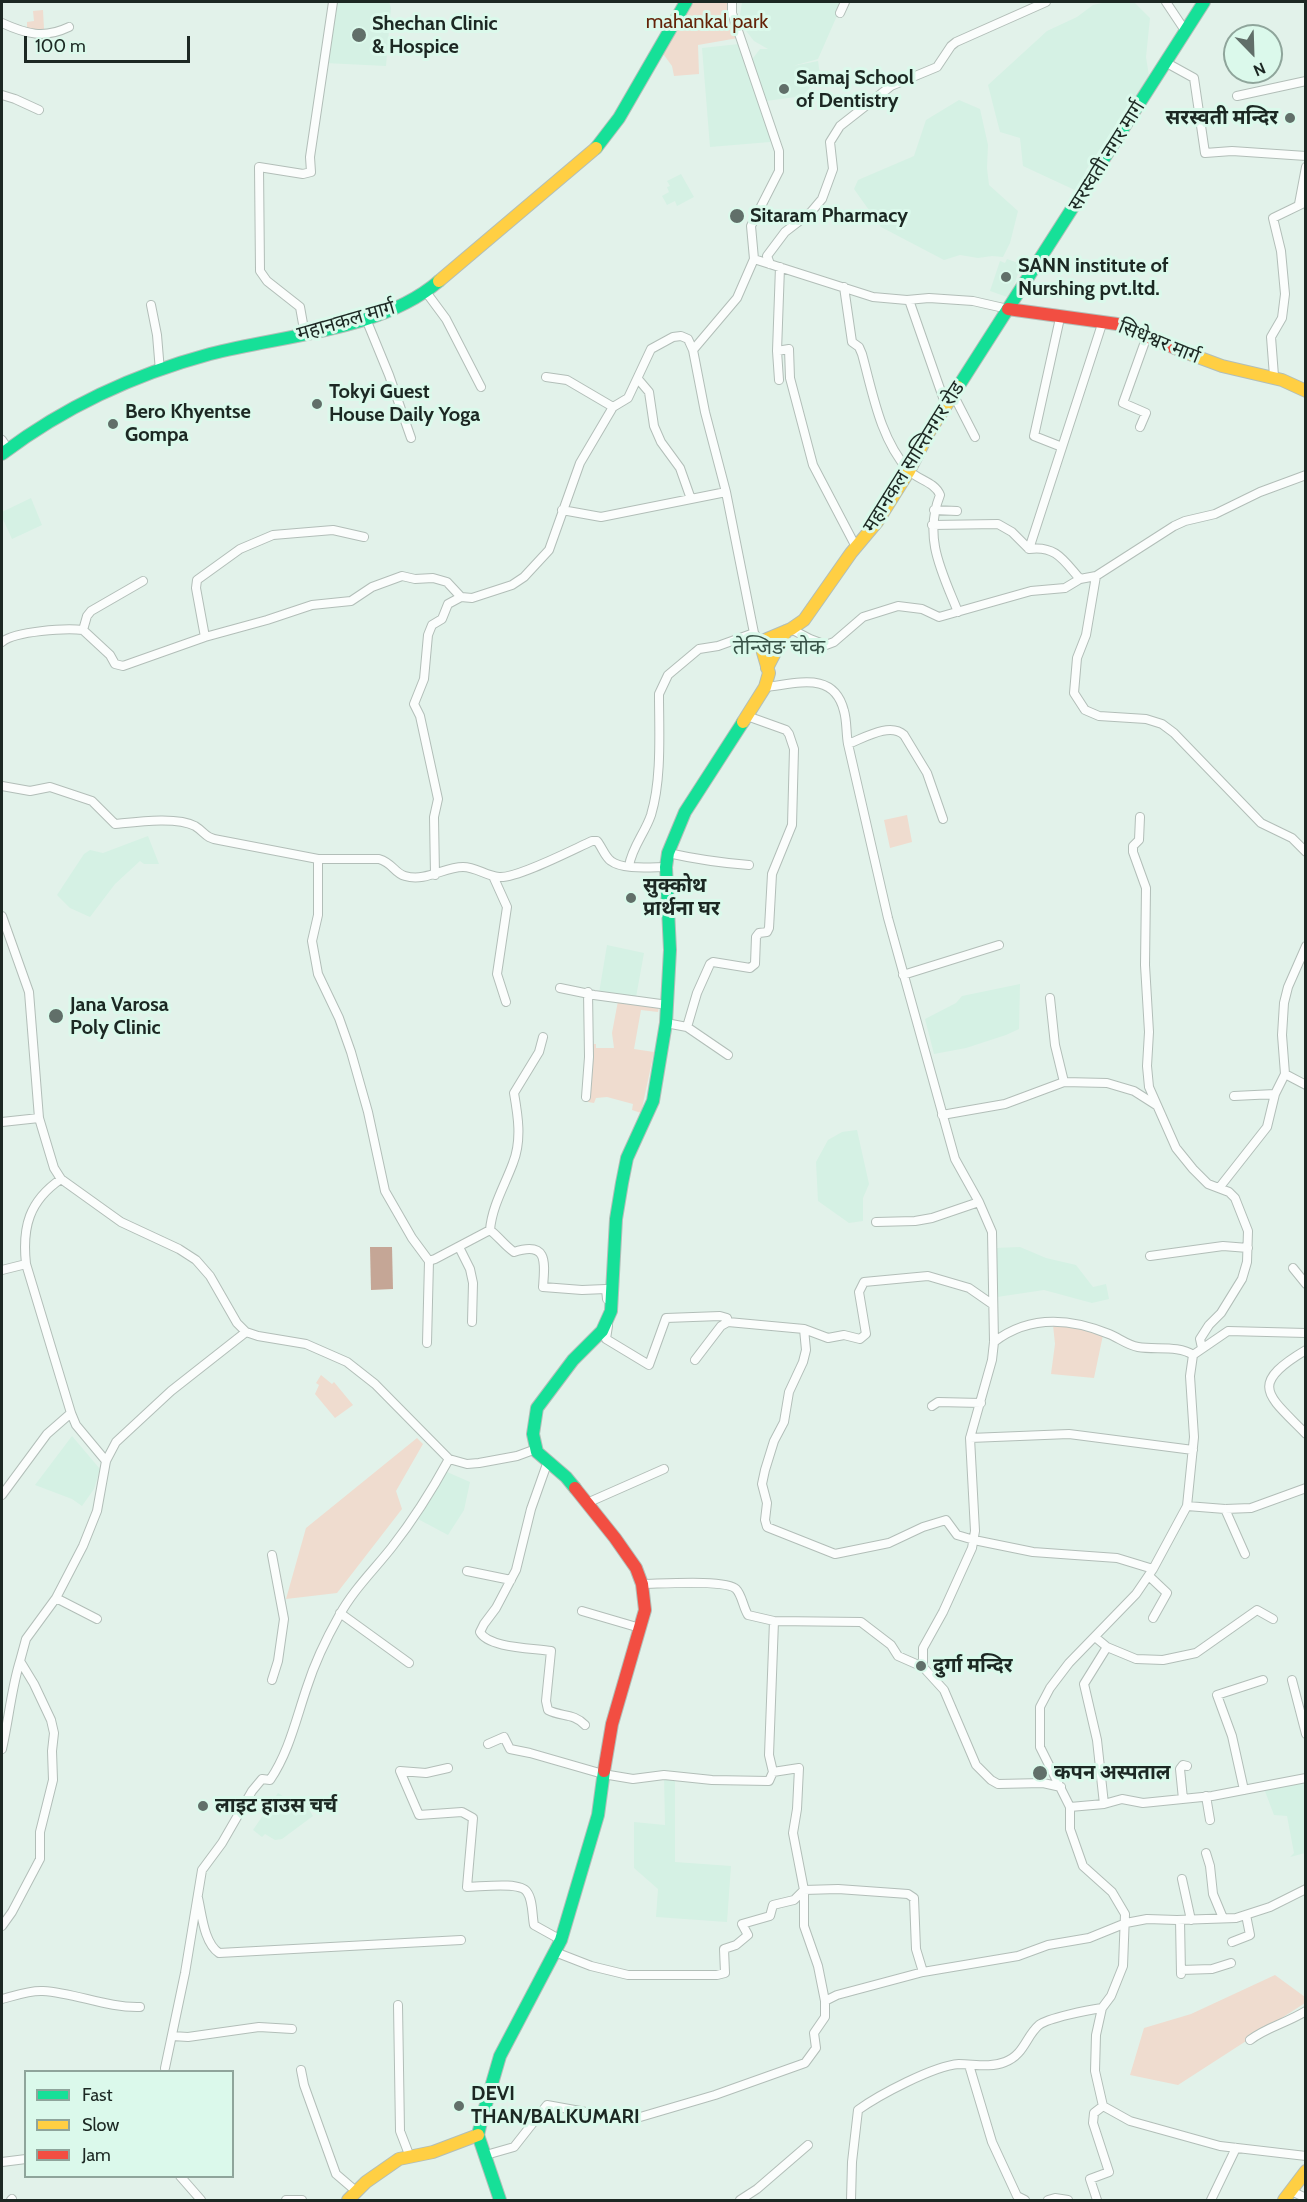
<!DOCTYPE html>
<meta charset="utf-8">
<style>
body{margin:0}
#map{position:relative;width:1307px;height:2202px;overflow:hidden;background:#e2f2ea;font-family:Cabin,sans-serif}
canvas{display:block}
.frame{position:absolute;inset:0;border:3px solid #1c2823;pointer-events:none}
.legend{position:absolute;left:24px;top:2070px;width:210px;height:108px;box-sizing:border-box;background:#dbf9eb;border:2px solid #8fa59b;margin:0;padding:8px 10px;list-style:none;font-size:18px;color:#1c2823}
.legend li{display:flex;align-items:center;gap:12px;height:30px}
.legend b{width:30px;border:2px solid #8fa59b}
.north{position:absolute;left:1223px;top:24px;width:60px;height:60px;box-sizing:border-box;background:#dbf9eb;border:2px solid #8fa59b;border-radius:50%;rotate:157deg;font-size:16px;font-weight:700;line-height:24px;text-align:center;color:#1c2823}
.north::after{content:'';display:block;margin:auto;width:21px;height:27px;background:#616f69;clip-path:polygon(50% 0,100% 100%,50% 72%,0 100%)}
.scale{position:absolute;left:24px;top:36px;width:166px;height:27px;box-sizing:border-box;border:3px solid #1c2823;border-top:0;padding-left:8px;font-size:18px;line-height:21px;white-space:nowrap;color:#1c2823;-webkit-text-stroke:4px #dbf9eb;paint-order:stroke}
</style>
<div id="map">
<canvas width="1307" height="2202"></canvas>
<div class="frame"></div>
<ul class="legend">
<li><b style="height:8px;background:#16e098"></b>Fast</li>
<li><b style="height:8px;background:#ffcf43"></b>Slow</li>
<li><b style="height:8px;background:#f24e42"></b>Jam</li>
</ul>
<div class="north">N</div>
<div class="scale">100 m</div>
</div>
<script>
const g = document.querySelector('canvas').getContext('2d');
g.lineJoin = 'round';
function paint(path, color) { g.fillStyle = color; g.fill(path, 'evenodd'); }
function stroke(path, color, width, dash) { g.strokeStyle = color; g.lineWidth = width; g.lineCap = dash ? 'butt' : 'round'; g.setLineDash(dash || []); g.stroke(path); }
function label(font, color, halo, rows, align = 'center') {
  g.font = font + ' Cabin,"Noto Sans Devanagari",sans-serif'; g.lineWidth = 6; g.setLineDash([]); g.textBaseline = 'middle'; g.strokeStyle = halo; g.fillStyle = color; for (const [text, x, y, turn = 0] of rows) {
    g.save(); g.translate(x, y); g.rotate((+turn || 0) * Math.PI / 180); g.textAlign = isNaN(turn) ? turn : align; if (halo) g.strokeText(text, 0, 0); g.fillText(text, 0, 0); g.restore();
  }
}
paint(new Path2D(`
 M333 2H389L391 8 386 66 325 63Z
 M742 2H843L818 59 793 66 818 61 820 75 803 96 766 101 750 62 760 49H768L754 41 739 22Z
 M1107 2H1134L1150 18 1146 57 1149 76 1086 170 1079 192 1023 166 1020 138 1000 132 988 85 1047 31 1077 17 1093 5Z
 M739 44 772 134 770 142 710 147 702 48Z
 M959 100 980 109 988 145 987 168 989 185 1018 211 1010 243 1003 257 992 256 978 258 960 255 944 260 881 227 854 189 858 180 914 156 926 120Z
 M681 174 694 197 677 206 675 201 667 205 662 196 669 192 667 187 670 186 667 181Z
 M1007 259 1021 264 1010 298 990 291 1000 261 1005 263Z
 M31 498 42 525 12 539 2 517V512Z
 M148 836 159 864H144L140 861 115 884 90 917 70 908 57 895 84 854 90 850 103 853Z
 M607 945 644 953 636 997 599 993Z
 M1020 984 1019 1029 1006 1035 966 1048 934 1054 925 1019 956 1003 962 996Z
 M857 1130 869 1184 863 1198V1221L849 1223 818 1201 816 1162 828 1140 842 1132Z
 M1020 1247 1046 1258 1076 1265 1093 1287 1106 1284 1109 1299 1092 1303 1044 1290 997 1297 994 1248Z
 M72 1436 100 1469 94 1489 82 1506 72 1499 35 1485Z
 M447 1472 470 1482 464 1510 448 1535 418 1519Z
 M664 1775H675V1862L731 1866 727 1922 656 1917 658 1889 634 1868V1822L665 1825Z
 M1304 1780 1305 1853 1290 1857 1294 1853 1287 1816 1274 1815 1263 1786Z
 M278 1793 303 1809 307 1806 313 1816 282 1839 275 1840 265 1834 262 1837 253 1830Z`), '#d5f1e4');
paint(new Path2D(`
 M691 2H730L738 38 698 45 699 74 674 76 672 66 661 51Z
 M43 10 44 29 27 30V22L34 21 33 11Z
 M907 815 912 842 890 848 884 820Z
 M618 1001 659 1007 658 1012 641 1010 634 1049 654 1052 641 1113 632 1110 633 1104 607 1097 596 1098 594 1103 588 1102 592 1044H596V1048H614L612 1033Z
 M1053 1325H1069L1103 1335 1094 1378 1051 1374 1055 1344Z
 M321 1375 332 1384 334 1382 353 1405 335 1418 315 1394 319 1385 316 1383Z
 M417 1438 423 1444 396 1491 402 1509 337 1593 286 1599 306 1528Z
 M1275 1975 1305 1997V2003L1178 2085 1130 2075 1144 2028 1191 2014Z`), '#efdccf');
paint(new Path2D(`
 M370 1247H392L393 1289 371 1290Z`), '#c5a696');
const street = new Path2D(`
 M1166 2 1186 32
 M840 13 845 2
 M2 23C26 34 44 39 69 27
 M1165 62 1194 78 1205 153 1232 151 1306 156
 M2 95 15 99 39 110
 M1237 96 1306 81
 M1299 204 1306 167
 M754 259 873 297 907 300 929 298 973 301 1008 309
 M770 264 767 256 785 232 811 212 822 199 833 169 830 142 840 126 891 86 937 67 951 46 956 42 1046 2
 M780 267 777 351 789 349 790 378 813 465 856 547
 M844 287 852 342 859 347 862 354C873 394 880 438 908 470 918 480 935 482 940 495 923 538 942 572 958 612
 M426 292 446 319 481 387
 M909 300 946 406
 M151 305 157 335 160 371
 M1060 318 1034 436 1062 447
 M366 319 389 375 411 438
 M305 335 300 307 267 281 260 271 259 167 303 174 311 172 310 157 333 2
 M693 350 737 298 754 259 751 226 779 171V151L732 13V2
 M777 351 779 380
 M1274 376 1271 337 1282 318 1285 294 1281 251 1273 218 1306 202
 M546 377 567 380 613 407
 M638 379 649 392 654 426 661 442 680 468 691 499
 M953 394 975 437
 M1140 427 1146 413 1123 403 1147 336
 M2 440 8 449
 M562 510 601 517 726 492
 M934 510 957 511
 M932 525 998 524 1012 532 1029 549C1056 545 1064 561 1080 579
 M1029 549 1103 321
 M1096 576 1086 635 1077 658 1074 693 1085 710 1099 716 1146 719 1162 724 1174 733 1261 823 1292 838 1306 852
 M791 629 810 639 826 645 834 642 863 617 898 606 922 609 939 617 1031 591 1065 588 1080 579 1096 576 1174 526 1185 521 1215 514 1260 492 1306 475
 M83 630 87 616 91 611 143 581
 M205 637 267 620 312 605 351 601 372 587 402 576 415 579 433 578 447 582 461 597
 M2 642C15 631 66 628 83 630L110 655 115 664 123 666 205 637 196 588 197 580 240 549 273 535 333 530 364 537
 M765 687C796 684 834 670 844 711 847 721 846 733 848 744L888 918 955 1159 979 1202 992 1232 994 1342 992 1360 970 1438 975 1531 972 1548 943 1612 923 1648V1667L944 1690 976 1765 991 1780 998 1784 1043 1783 1061 1787
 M848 744C864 738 890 722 904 735L927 773 943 819
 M2 786 30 791 50 787 92 801 115 824C135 822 177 816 195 826 206 833 205 838 219 840L318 859H379C393 863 394 873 405 876 426 882 444 867 463 867 476 867 486 876 499 877 516 879 574 849 592 841H597C602 847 605 857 611 861 622 870 652 867 666 867
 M1140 817 1139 840 1133 846V852L1146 888 1145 965 1149 1032 1147 1066 1149 1087 1176 1148 1193 1169 1208 1184 1229 1192 1235 1198 1248 1231 1247 1262 1242 1279 1221 1313 1209 1325 1200 1339 1202 1348
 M668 853C695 859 722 863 749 865
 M318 859V915L312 941 318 974 339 1018 351 1052 368 1112 385 1191 412 1238 429 1261 435 1259 490 1230
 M629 866C632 847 645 833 651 815 662 779 659 732 659 694L668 675 699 649 718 646 754 633
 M435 875 434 817 438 799 420 716 414 704 424 679 428 635 432 625 442 619 448 604 461 597 472 598 512 585 524 577 549 550 580 463 613 407 628 398 651 349 673 337 681 336 688 339 693 350 705 412 726 492 754 633 760 642
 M493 876 507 907 497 974 506 1002
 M2 916 29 992 39 1118 54 1168 61 1179 121 1222 179 1249 196 1260 210 1276 237 1323 246 1332 258 1336 306 1344 347 1362 375 1384 449 1459 467 1464 479 1463 517 1456 536 1449
 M1306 946 1288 987 1284 1003 1282 1035 1285 1074 1306 1085
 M903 975 999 945
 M560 988 594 995 668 1005
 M1050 998 1055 1045 1064 1082
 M666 1023 687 1027 728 1055
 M687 1027 697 993 710 964 713 962 750 968 755 964 756 937 759 933 767 932 769 928 772 874 792 825 794 749 789 734 786 730 747 716
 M543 1037 539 1052 514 1093C518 1116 522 1140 513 1163 505 1185 492 1206 490 1230 499 1237 505 1246 514 1252 548 1241 545 1262 543 1287L582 1290 606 1289 607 1299
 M1234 1096 1275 1094
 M586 1097 589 1057 588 992
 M942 1115 1005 1104 1064 1082 1107 1083 1134 1091 1156 1105
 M2 1122 39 1118
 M61 1179C29 1201 22 1227 26 1264L71 1413 76 1425 106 1461
 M1219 1188 1267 1127 1275 1094 1285 1074
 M876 1222 915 1221 932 1218 979 1202
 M459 1247 470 1269 473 1283 472 1322
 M1150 1256 1223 1246 1248 1248
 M1293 1268 1306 1284
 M2 1270 26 1264
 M608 1326 606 1339 649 1365 666 1318 720 1316 727 1318 728 1322 804 1329 828 1338 844 1335 860 1339 866 1334 859 1292 864 1282 928 1276 969 1288 992 1304
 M804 1329 806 1350 803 1362 789 1392 784 1422 774 1441 765 1470 762 1484 767 1503 765 1520 767 1527 835 1554 889 1543 923 1527 946 1520 957 1535 974 1540 1033 1552 1117 1558 1153 1569
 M994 1342C1029 1315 1070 1318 1109 1334 1119 1338 1127 1345 1138 1347 1155 1350 1179 1345 1193 1355
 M427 1343 429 1261
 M1306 1350C1247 1385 1268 1395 1306 1434
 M695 1360 721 1326 728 1322
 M932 1406 938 1402 981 1403
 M970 1438 1069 1434 1193 1450
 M548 1461 531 1509 516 1570 496 1608 484 1624 480 1632C488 1648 533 1648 551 1651L546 1701 548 1710C561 1717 574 1713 585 1725
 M2 1495 47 1434 71 1413
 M587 1503 664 1469
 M1187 1506 1225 1509 1251 1508 1306 1488
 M1225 1509 1245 1554
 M467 1571 511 1580
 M1149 1576 1167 1593 1153 1618
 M642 1584C659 1584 726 1579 736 1589 742 1595 743 1607 748 1615L774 1621 861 1622 891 1645 898 1656 923 1667
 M56 1598 97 1619
 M582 1611 640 1628
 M340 1613 409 1663
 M774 1621 769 1755 773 1772 799 1768 797 1809 793 1833 804 1890V1926L818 1966 825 2001
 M1095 1637 1107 1647 1136 1659 1163 1660 1196 1653 1257 1610 1273 1619
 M272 1680 278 1661 284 1619 272 1555
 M1292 1680 1306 1734
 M488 1744 504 1737 510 1749 530 1753 603 1774 633 1779 664 1775 712 1780 769 1781 773 1772
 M2 1749C9 1719 11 1690 20 1661
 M448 1768 426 1773 400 1771 419 1815 462 1812 473 1818 467 1887C481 1887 520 1881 527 1892 533 1900 532 1915 534 1925L561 1940
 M1244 1790 1232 1736 1217 1695 1263 1680
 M1206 1796 1210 1820
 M1183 1799 1180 1769 1183 1765 1187 1766
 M1104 1804 1097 1740 1084 1684 1107 1647
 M1070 1807 1104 1804 1122 1799 1143 1803 1212 1796 1306 1778
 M1206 1853 1210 1866 1213 1894 1223 1918
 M1182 1879 1191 1920
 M198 1898C202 1915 204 1943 219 1953L461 1940
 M1180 1920 1181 1974
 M2 1926 12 1912 40 1859V1832L53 1780 52 1751 54 1733 51 1720 34 1684 20 1661 26 1639 56 1598 83 1546 97 1511 106 1461 116 1442 171 1391 246 1332
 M1232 1942 1250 1935 1246 1915
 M555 1952 591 1966 628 1975H717L725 1973 724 1949 736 1945 748 1935 742 1924 770 1916 773 1905 794 1900 804 1890 838 1889 908 1894 914 1898 916 1949 923 1972
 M1181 1970 1212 1969 1231 1963
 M2 1999C14 1996 30 1990 43 1991 76 1993 107 2008 140 2007
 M398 2005 400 2131 410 2157
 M172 2036 188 2037 259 2027 292 2029
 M1250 2040C1267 2027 1287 2023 1306 2011
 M969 2065 992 2142 1017 2196 1025 2200
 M165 2068 185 1973 202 1870 222 1843 252 1791 262 1779 270 1780C289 1752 296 1719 307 1687 315 1662 326 1639 339 1616 353 1590 374 1570 392 1547 414 1519 432 1490 449 1459
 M301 2070 304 2085 336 2174 357 2192
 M1103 2106 1095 2071 1096 2035 1102 2008 1111 1996 1123 1966 1125 1914 1112 1892 1083 1866 1070 1829V1807L1040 1747V1707L1050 1688 1069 1663 1136 1594 1153 1569 1187 1506 1194 1437 1190 1376 1193 1355 1228 1331 1306 1333
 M1103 2106 1130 2121 1220 2146 1306 2156
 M486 2155 514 2147 547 2105 630 2120 715 2095 805 2063 816 2048 814 2033 825 2017V2001L837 1995 923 1972 1018 1956 1048 1945 1089 1938 1126 1923 1147 1919 1177 1920 1236 1918 1270 1907 1306 1889
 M2 2162 26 2159
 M180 2176 201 2200
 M1291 2191 1306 2198
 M11 2200 12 2199
 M286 2200H302
 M740 2200 757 2189 808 2145
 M851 2200 852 2162 858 2110C879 2095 933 2066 959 2064 974 2064 990 2068 1005 2062 1024 2055 1026 2036 1039 2025 1048 2018 1088 2010 1102 2008
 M1048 2200 1055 2198 1068 2200
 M1097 2200 1090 2179 1109 2172 1093 2123 1094 2113 1103 2106
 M1211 2200 1236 2148`);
const fast = new Path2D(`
 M596 148 619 118 686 2
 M958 387 1204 2
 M2 454C64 407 136 374 210 354 282 335 381 331 439 281
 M575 1488 566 1477 537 1452 533 1434 537 1408 573 1360 602 1331 611 1311 616 1219 622 1183 627 1158 653 1101 666 1023 670 950 666 867 668 853 685 812 743 722
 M500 2200 478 2135 482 2118 500 2056 561 1940 598 1815 604 1771`);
const slow = new Path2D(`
 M439 281 596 148
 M1187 353 1222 366 1282 380 1306 391
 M767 668 786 631
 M743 722 765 687 769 673 760 642 791 629 804 620 851 553 877 522 909 471 929 432 958 387
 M348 2200 366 2182 399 2159 433 2152 478 2135
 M1284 2200 1306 2171`);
const jam = new Path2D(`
 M1008 309 1117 324 1187 353
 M575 1488 615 1538 636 1568 642 1584 645 1610 612 1724 604 1771`);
stroke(street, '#b2beb8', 10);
stroke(fast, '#b2beb8', 14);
stroke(slow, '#b2beb8', 14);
stroke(jam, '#b2beb8', 14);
stroke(street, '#fbfdfc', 8);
stroke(fast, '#16e098', 12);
stroke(slow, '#ffcf43', 12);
stroke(jam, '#f24e42', 12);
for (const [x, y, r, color] of [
 [359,35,8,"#616f69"],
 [784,89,6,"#616f69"],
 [1290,118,6,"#616f69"],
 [737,216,8,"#616f69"],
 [1006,277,6,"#616f69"],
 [317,404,6,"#616f69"],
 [113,424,6,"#616f69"],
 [631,898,6,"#616f69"],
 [56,1016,8,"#616f69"],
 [921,1666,6,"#616f69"],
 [1040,1773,8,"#616f69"],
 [203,1806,6,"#616f69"],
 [459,2106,6,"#616f69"]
]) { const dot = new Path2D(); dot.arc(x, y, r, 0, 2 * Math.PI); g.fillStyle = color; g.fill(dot); stroke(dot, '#dbf9eb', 2); }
label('20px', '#642308', '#dbf9eb', [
 ["mahankal park",707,22]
]);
label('bold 20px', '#1c2823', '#dbf9eb', [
 ["Shechan Clinic",372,24],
 ["& Hospice",372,47],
 ["Samaj School",796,78],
 ["of Dentistry",796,101],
 ["सरस्वती मन्दिर",1278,118,"right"],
 ["Sitaram Pharmacy",750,216],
 ["SANN institute of",1018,266],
 ["Nurshing pvt.ltd.",1018,289],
 ["Tokyi Guest",329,392],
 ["House Daily Yoga",329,415],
 ["Bero Khyentse",125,412],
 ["Gompa",125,435],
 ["सुक्कोथ",643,886],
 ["प्रार्थना घर",643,909],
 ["Jana Varosa",70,1005],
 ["Poly Clinic",70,1028],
 ["दुर्गा मन्दिर",933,1666],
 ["कपन अस्पताल",1054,1773],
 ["लाइट हाउस चर्च",215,1806],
 ["DEVI",471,2094],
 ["THAN/BALKUMARI",471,2117]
], 'left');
label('20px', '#1c2823', '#dbf9eb', [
 ["सरस्वती नगर मार्ग",1107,156,-58],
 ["महानकल मार्ग",346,321,-16],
 ["सिधेश्वर मार्ग",1159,342,22],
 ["महानकल सान्तिनगर रोड",914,457,-58]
]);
label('21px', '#395348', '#dbf9eb', [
 ["तेन्जिङ चोक",779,648]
]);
</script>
